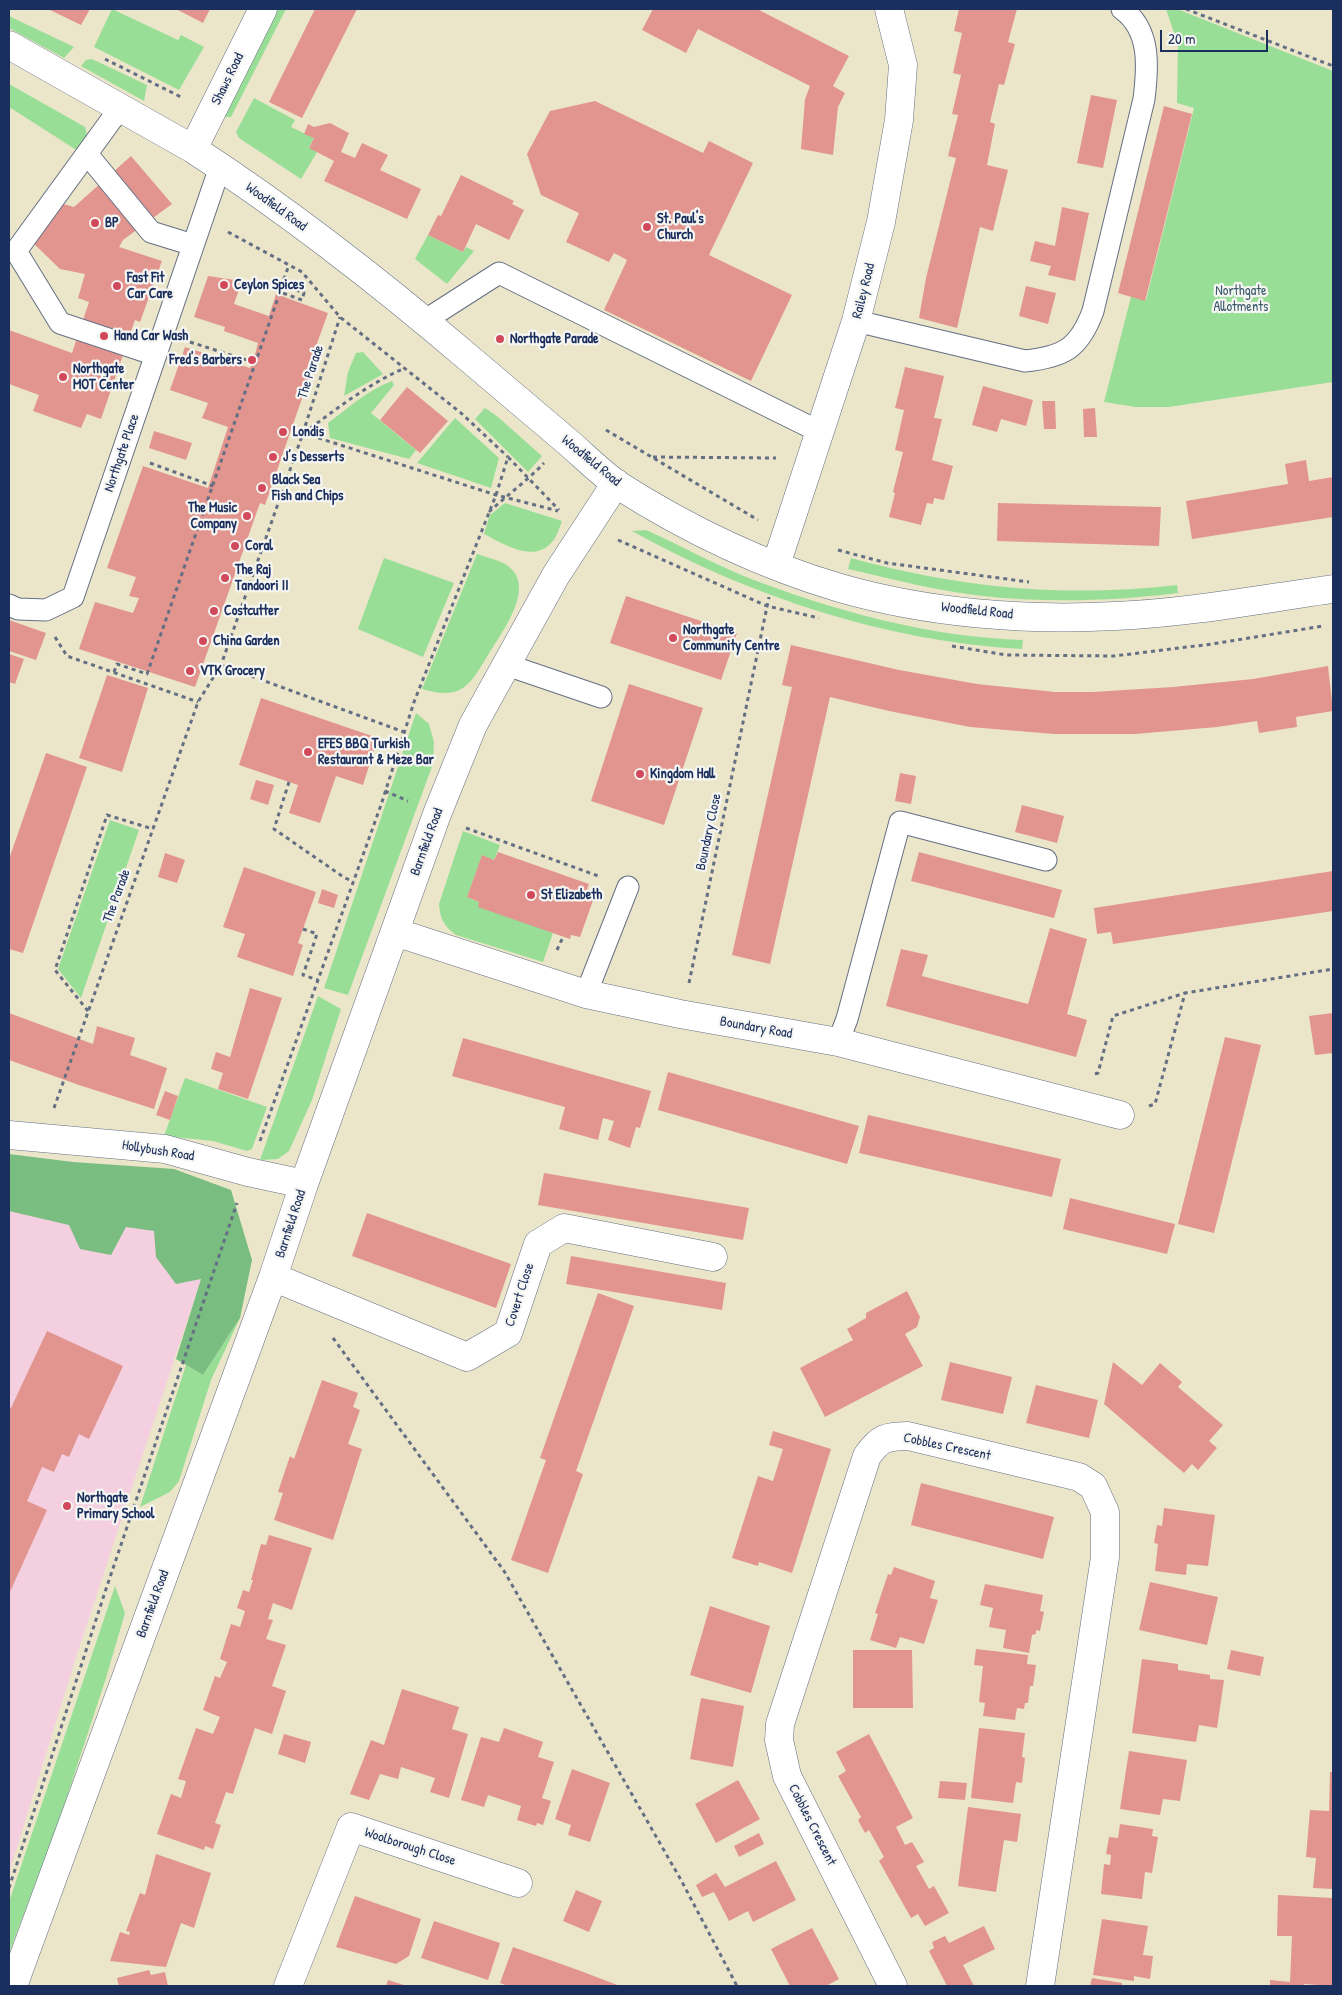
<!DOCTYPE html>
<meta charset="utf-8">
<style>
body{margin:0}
#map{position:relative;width:1342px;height:1995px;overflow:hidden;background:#ebe6c9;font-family:"Patrick Hand",sans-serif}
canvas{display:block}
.frame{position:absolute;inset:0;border:10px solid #1b2f5e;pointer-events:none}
.scale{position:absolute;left:1160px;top:30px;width:108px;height:22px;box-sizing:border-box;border:2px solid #1b2f5e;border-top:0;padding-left:6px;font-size:15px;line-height:18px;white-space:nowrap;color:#1b2f5e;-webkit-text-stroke:4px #f6f6f2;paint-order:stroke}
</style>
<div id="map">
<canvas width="1342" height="1995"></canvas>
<div class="frame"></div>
<div class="scale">20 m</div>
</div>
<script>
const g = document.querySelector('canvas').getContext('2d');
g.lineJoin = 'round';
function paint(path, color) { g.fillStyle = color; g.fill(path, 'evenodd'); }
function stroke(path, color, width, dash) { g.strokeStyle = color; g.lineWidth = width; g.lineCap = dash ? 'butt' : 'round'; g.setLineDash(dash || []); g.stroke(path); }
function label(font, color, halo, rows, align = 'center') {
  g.font = font + ' "Patrick Hand",sans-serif'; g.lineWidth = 4.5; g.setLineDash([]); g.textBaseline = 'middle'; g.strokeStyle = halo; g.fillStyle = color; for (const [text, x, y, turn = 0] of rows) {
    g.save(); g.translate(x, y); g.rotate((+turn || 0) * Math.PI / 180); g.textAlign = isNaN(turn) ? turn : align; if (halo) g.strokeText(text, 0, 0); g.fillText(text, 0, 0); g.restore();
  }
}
paint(new Path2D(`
 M9 1181 202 1201 201 1279 77 1654 9 1873Z`), '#f3cfdf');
paint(new Path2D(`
 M112 9 178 40 181 35 204 47 179 90 94 47Z
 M275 9H286L231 117H225L222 112Z
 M1166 9H1177L1333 71V382L1169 407H1136L1104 402 1131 297 1146 300 1194 108 1177 103 1178 44Z
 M9 16 74 47 64 58 9 28Z
 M92 59 147 85 144 101 81 66 86 60Z
 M9 84 85 127 87 134 78 151 9 107Z
 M254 98 295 120 291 127 314 138 309 147 317 152 301 179 239 138 236 132Z
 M428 235 463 252 466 247 474 251 447 284 415 259Z
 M363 352 383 374 344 396 348 372 356 353Z
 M392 381 394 385 371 413 416 450 409 459 330 438 328 423C348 408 368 390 392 381Z
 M485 408 498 417 542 456 528 472 475 419Z
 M455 418 499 458 491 488 417 463Z
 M505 503 562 521C559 529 556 540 549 545 530 562 502 543 484 534L490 515Z
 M646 530C680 545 712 563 746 577 834 611 929 637 1023 640L1022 649C887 642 749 596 632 531Z
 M477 554C485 557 495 559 503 563 538 581 507 625 493 647 484 660 476 679 463 688 451 696 435 693 422 689Z
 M384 558 454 583 423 657 358 629Z
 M851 558C960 588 1064 598 1177 585L1178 593C1114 601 1047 603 983 596 937 591 892 579 848 569Z
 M416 713 429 724 434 742 433 764 348 995 324 988Z
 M110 820 139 830 81 998 58 969Z
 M463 831 500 845 494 860 482 856 467 897 553 933 543 962 456 935C444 926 440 919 439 904Z
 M318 996 341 1009 312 1100 289 1151 278 1159 260 1160Z
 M185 1078 267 1107 252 1149 247 1151 213 1141 164 1136Z
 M240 1318 211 1380 179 1481 170 1492 140 1507 186 1365 203 1375Z
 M115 1586 125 1613 106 1678 58 1824 9 1953V1902Z`), '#99de97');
paint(new Path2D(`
 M9 1154 73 1162 174 1169 231 1190 252 1260 240 1318 203 1375 176 1359 201 1279 176 1284 156 1257 154 1231 126 1227 111 1255 80 1249 69 1225 9 1211Z`), '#7abd80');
paint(new Path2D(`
 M48 9H90L81 25Z
 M176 9H210L203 23Z
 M315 9H357L302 118 269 102Z
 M653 9H757L849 56 833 86 845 93 838 107 833 155 801 149 805 99 810 86 698 29 686 53 642 30Z
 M959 9H1017L1008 42 1015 44 1004 85 999 84 990 122 995 124 987 165 1008 170 993 231 980 227 957 328 919 318 926 278 956 158 948 156 958 115 952 114 961 75 953 73 962 33 954 31Z
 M1091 95 1117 100 1103 168 1077 163Z
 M595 101 703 153 709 141 753 163 709 255 792 295 751 381 604 310 627 260 614 253 609 262 566 242 579 213 541 195 527 154 550 111Z
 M1164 106 1192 114 1145 301 1118 293Z
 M330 123 349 133 341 152 355 158 362 143 388 155 380 170 421 189 407 219 324 181 334 161 309 148 314 138 304 134 308 124 314 127Z
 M131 156 172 204 123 240 119 247 162 261 140 322 135 320 101 419 87 414 81 428 33 411 39 395 9 384V330L72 353 89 302 78 298 85 274 60 269 31 241 60 203 74 207Z
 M461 175 514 201 512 204 524 210 509 240 476 224 463 252 428 235 438 215 441 216Z
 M1062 207 1089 213 1075 281 1048 275 1051 266 1030 261 1035 241 1055 246Z
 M208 276 242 281 234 304 269 316 276 294 328 313 311 360 315 361 265 505 260 503 195 687 79 649 95 602 133 613 139 598 129 596 136 577 107 568 143 466 208 488 228 427 202 418 208 403 170 390 185 347 250 368 253 362 258 343 224 331 225 327 194 317Z
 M1026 286 1056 293 1048 324 1019 316Z
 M905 367 944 376 934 418 942 419 932 460 953 466 944 500 934 498 933 504 927 503 921 525 889 517 895 493 893 492 903 452 895 450 904 410 895 408Z
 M983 386 1033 400 1026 426 1001 419 997 432 972 425Z
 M407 387 448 421 420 453 380 420Z
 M1042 401H1055L1056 429H1044Z
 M1095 408 1097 437H1084L1083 409Z
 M154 431 192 443 186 460 149 448Z
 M1306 460 1309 481 1333 477V517L1192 539 1186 501 1288 484 1285 464Z
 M998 503 1161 507 1159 546 997 541Z
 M626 596 737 633 721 680 610 643Z
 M9 620 46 633 36 660 9 651Z
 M791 645 899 670 977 684 1055 692H1093L1173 687 1253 679 1328 666 1333 711 1296 717 1297 727 1259 733 1257 721 1217 727 1135 734H1054L970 727 889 711 830 697 770 964 732 955 792 687 782 685Z
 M9 654 24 659 15 684 9 682Z
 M107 675 148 688 122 772 79 758Z
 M629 684 703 708 664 825 591 801Z
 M261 698 378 738 363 785 336 776 320 823 289 813 298 785 239 765Z
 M46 753 87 767 23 953 9 949V859Z
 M900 773 916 776 911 804 895 801Z
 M256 780 274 785 268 805 250 799Z
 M1022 805 1064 816 1057 843 1015 832Z
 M498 852 589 884 587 889 596 892 580 937 571 935 570 939 478 907 479 902 467 897 482 855 494 860Z
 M919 852 1062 890 1054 918 911 881Z
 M165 853 185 860 177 883 158 877Z
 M244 867 316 892 298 943 303 945 293 976 237 957 245 934 223 927Z
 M1333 871V911L1113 944 1111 932 1097 934 1094 908Z
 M322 889 338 895 334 908 318 903Z
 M1050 928 1087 939 1067 1014 1087 1020 1076 1057 886 1006 901 949 928 955 922 976 1028 1004Z
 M250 988 282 998 248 1099 218 1089 223 1073 211 1069 216 1052 230 1057Z
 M9 1013 93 1044 97 1026 135 1038 130 1055 167 1068 154 1109 79 1085 9 1060Z
 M1333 1013V1053L1315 1055 1309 1016Z
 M1225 1037 1261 1045 1214 1233 1178 1224Z
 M463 1038 651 1091 640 1128 636 1127 630 1148 608 1140 614 1121 603 1118 598 1140 559 1129 565 1107 452 1076Z
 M668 1072 859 1126 847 1164 658 1110Z
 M165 1091 178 1096 170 1120 156 1115Z
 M868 1115 1061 1159 1052 1197 859 1153Z
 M544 1173 749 1208 743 1240 538 1205Z
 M1070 1198 1175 1224 1167 1254 1063 1229Z
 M367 1213 511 1264 496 1308 352 1256Z
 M571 1256 726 1283 722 1310 566 1284Z
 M907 1291 920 1317 917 1327 905 1334 923 1366 825 1417 800 1368 853 1340 847 1329 866 1318V1313Z
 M598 1293 634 1306 576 1471 583 1474 548 1573 511 1560 546 1460 540 1458Z
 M47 1331 123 1366 89 1439 79 1434 69 1457 62 1454 54 1472 42 1467 27 1501 47 1510 9 1594V1407L11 1408Z
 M950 1362 1012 1377 1003 1414 941 1400Z
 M1113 1362 1142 1385 1160 1363 1182 1382 1178 1387 1223 1425 1209 1441 1217 1448 1198 1470 1192 1464 1184 1473 1104 1404Z
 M322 1380 358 1393 353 1407 360 1410 348 1444 362 1449 333 1540 274 1520 283 1493 278 1492 290 1456 294 1459Z
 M1036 1385 1098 1400 1089 1438 1026 1423Z
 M773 1431 831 1449 792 1573 759 1562 758 1566 732 1558 758 1476 773 1481 783 1449 769 1445Z
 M921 1483 1054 1517 1043 1559 911 1525Z
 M1164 1508 1215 1515 1208 1566 1187 1564 1186 1575 1155 1571 1158 1544 1154 1543 1157 1525 1162 1526Z
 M269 1535 312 1548 292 1610 273 1603 268 1619 273 1620 266 1639 286 1645 272 1686 286 1691 272 1734 255 1728 233 1794 226 1792 215 1823 221 1825 213 1849 205 1846 204 1850 157 1834 171 1794 181 1798 186 1781 178 1779 196 1728 213 1734 220 1717 203 1710 215 1676 220 1678 227 1662 220 1659 231 1624 240 1627 245 1611 237 1608 243 1590 249 1592 253 1580H251L261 1544 266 1545Z
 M894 1567 935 1581 930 1598 938 1600 924 1644 900 1637 896 1648 870 1640 878 1614 875 1613 888 1574 891 1575Z
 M1150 1582 1218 1597 1207 1645 1139 1630Z
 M985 1584 1043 1595 1040 1611 1044 1612 1040 1631 1036 1630V1634L1032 1635 1029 1653 1003 1648 1006 1630 989 1627 993 1608 980 1605Z
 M710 1606 770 1626 751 1693 690 1675Z
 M976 1649 1028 1655 1027 1664 1036 1665 1033 1686H1030L1028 1703H1025L1024 1709 1017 1708 1015 1720 983 1716 985 1703 979 1702 983 1666 974 1665Z
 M853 1650H912L913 1708H853Z
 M1231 1650 1264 1657 1260 1676 1227 1669Z
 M1142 1659 1178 1664V1670L1210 1675V1679L1224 1680 1217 1728 1199 1725 1196 1742 1132 1733Z
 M402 1689 459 1707 452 1729 468 1734 449 1798 430 1792 435 1778 401 1767 398 1779 380 1774 369 1800 350 1794 371 1740 384 1745Z
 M701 1698 744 1706 733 1767 690 1759Z
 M504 1728 543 1742 538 1757 554 1762 542 1798 551 1801 543 1825 537 1823 536 1826 517 1820 521 1806 488 1795 484 1807 461 1800 481 1737 499 1742Z
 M979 1728 1025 1733 1022 1757 1025 1758 1022 1783 1016 1782 1013 1803 971 1798Z
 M284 1734 311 1742 305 1763 278 1754Z
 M869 1734 913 1818 896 1827 905 1845 912 1842 924 1862 916 1866 929 1889 934 1886 949 1913 925 1926 918 1914 911 1918 879 1861 884 1857 869 1830 865 1833 858 1820 861 1817 838 1776 846 1771 836 1752Z
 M1129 1751 1187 1760 1180 1801 1163 1799 1160 1815 1120 1809Z
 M572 1769 610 1783 590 1842 568 1835 571 1825 555 1819Z
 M1330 1772H1333V1889L1313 1888 1316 1858 1306 1857 1310 1810 1329 1811Z
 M738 1780 760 1819 716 1843 695 1804Z
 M940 1781 967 1783 965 1800 938 1798Z
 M968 1807 1021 1814 1017 1842 1004 1840 996 1892 958 1886Z
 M1120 1824 1153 1829 1152 1836 1158 1837 1152 1873 1145 1872 1142 1899 1101 1894 1104 1864 1110 1865 1111 1855 1106 1854 1109 1837 1118 1838Z
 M759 1833 764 1844 739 1857 734 1846Z
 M156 1854 211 1873 194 1928 181 1923 166 1967 110 1961 120 1932 129 1935 130 1932 126 1931 140 1893 145 1895Z
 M776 1861 796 1900 753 1922 748 1911 729 1921 714 1892 702 1897 696 1885 716 1873 725 1887Z
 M576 1890 602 1901 589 1932 563 1921Z
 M1278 1895 1333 1898V1986L1304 1984V1986H1270V1980L1290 1982 1292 1936H1277Z
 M355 1896 421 1919 409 1956 396 1964 336 1947Z
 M1102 1919 1148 1926 1143 1955 1153 1956 1150 1979 1134 1976V1981L1093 1975Z
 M434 1921 500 1943 488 1980 421 1958Z
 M984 1926 995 1949 963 1965 974 1986H947L929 1951 934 1948 932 1942 945 1936 949 1943Z
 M812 1928 839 1979 826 1986H790L771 1949Z
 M513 1947 578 1970 620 1986H508L500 1983Z
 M149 1970 151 1975 165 1972 168 1986H119L117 1978Z
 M1092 1978 1122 1983V1986H1090Z
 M388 1980 407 1986H386Z`), '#e2958f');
const lane = new Path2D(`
 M120 108 16 251 60 323 156 355
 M87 154 151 232 193 245
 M424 321 499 273 820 432
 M856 321 1025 361C1063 357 1079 349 1093 311L1144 99C1148 67 1151 30 1122 9
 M9 605 18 609 46 610 73 597 220 167
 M507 665 601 697
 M586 994 628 887
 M838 1042 847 1019 900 822 1046 860`);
const street = new Path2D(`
 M9 45 193 149C290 212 382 284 471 360 503 387 536 415 569 443 585 457 601 473 618 485 687 529 762 565 840 588 927 613 1025 621 1115 616 1188 613 1261 599 1333 589
 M193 149 263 9
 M776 565 856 321 881 222 899 120 903 65 889 9
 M395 932 586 994 680 1014 838 1042 1120 1115
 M9 1135 165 1149 248 1172 304 1184
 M273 1277 467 1357 508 1333 538 1244 564 1228 713 1257
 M13 1986 273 1277 304 1184 437 814 473 725 556 575 616 483
 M288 1986 351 1827 518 1883
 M893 1986 787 1776 779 1740 780 1724 867 1456C881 1437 885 1437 908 1436L1079 1477 1093 1486 1105 1512V1557L1040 1986`);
stroke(lane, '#646f83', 23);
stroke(street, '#646f83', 29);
stroke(new Path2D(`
 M1186 9 1333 66
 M105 59 183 98
 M228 232 302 272 340 317 461 413 508 457
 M190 342 253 362
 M606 430 758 520
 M303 433 496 495 558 511
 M304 433C336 409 368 384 405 368
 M653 457 776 458
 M150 463 213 486
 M489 512C507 495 527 481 544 463
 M618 540 767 606 819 618
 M838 550 887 563 1029 582
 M55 637 67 656 198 702
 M952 646 1006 655 1114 656 1212 644 1323 626
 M221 665 404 732
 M114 672 117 664 147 674 280 292 302 300 304 293 282 284 289 265
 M289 782 274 829 345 878 353 881
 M385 791 408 801
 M466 828 601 877
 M303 929 317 934 303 975 318 980
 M557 950 563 937
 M689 983 769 597
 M88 1011 55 970 107 815 153 829
 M1095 1074 1098 1073 1113 1016 1185 993
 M1149 1106 1155 1104 1185 993 1333 969
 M54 1108 198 702 221 665 303 433 340 317
 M260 1141 381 805 414 702 496 495 508 457 559 510
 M333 1338 504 1571 681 1880 737 1986
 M9 1888 105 1592 237 1203`), '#646f83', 3, [4, 4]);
stroke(lane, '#fff', 21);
stroke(street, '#fff', 28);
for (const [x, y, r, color] of [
 [95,223,5,"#d1495b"],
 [647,227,5,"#d1495b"],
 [224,285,5,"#d1495b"],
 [117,286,5,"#d1495b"],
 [104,336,5,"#d1495b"],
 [500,339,5,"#d1495b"],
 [252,360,5,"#d1495b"],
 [63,377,5,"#d1495b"],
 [283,432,5,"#d1495b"],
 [273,457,5,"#d1495b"],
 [262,488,5,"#d1495b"],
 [247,516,5,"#d1495b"],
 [235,546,5,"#d1495b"],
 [225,578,5,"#d1495b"],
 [214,611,5,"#d1495b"],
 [673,638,5,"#d1495b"],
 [203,641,5,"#d1495b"],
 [190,671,5,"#d1495b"],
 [308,752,5,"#d1495b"],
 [640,774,5,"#d1495b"],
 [531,895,5,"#d1495b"],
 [67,1506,5,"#d1495b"]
]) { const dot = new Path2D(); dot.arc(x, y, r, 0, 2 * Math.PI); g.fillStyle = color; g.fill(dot); stroke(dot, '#f6f6f2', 2); }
label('14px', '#1b2f5e', '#f6f6f2', [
 ["Shaws Road",228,79,-64],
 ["Woodfield Road",276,207,36],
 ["Railey Road",864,291,-76],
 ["The Parade",311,372,-72],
 ["Northgate Place",122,453,-71],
 ["Woodfield Road",591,461,39],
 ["Woodfield Road",977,611,6],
 ["Boundary Close",709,832,-78],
 ["Barnfield Road",427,842,-70],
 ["The Parade",117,896,-70],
 ["Boundary Road",756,1028,10],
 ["Hollybush Road",158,1151,9],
 ["Barnfield Road",291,1224,-72],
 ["Covert Close",520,1295,-72],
 ["Cobbles Crescent",947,1447,12],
 ["Barnfield Road",153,1604,-70],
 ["Cobbles Crescent",812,1825,63],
 ["Woolborough Close",410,1847,18]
]);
label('bold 14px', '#1b2f5e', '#f6f6f2', [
 ["St. Paul's",657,219],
 ["Church",657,235],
 ["BP",105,223],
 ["Fast Fit",127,278],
 ["Car Care",127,294],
 ["Ceylon Spices",234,285],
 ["Hand Car Wash",114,336],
 ["Northgate Parade",510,339],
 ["Fred's Barbers",242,360,"right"],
 ["Northgate",73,369],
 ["MOT Center",73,385],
 ["Londis",293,432],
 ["J’s Desserts",283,457],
 ["Black Sea",272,480],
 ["Fish and Chips",272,496],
 ["The Music",237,508,"right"],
 ["Company",237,524,"right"],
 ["Coral",245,546],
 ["The Raj",235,570],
 ["Tandoori II",235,586],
 ["Costcutter",224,611],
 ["Northgate",683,630],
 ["Community Centre",683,646],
 ["China Garden",213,641],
 ["VTK Grocery",200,671],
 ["EFES BBQ Turkish",318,744],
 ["Restaurant & Meze Bar",318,760],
 ["Kingdom Hall",650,774],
 ["St Elizabeth",541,895],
 ["Northgate",77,1498],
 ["Primary School",77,1514]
], 'left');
label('14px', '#3a5b6c', '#f6f6f2', [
 ["Northgate",1241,291],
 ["Allotments",1241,307]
]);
</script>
